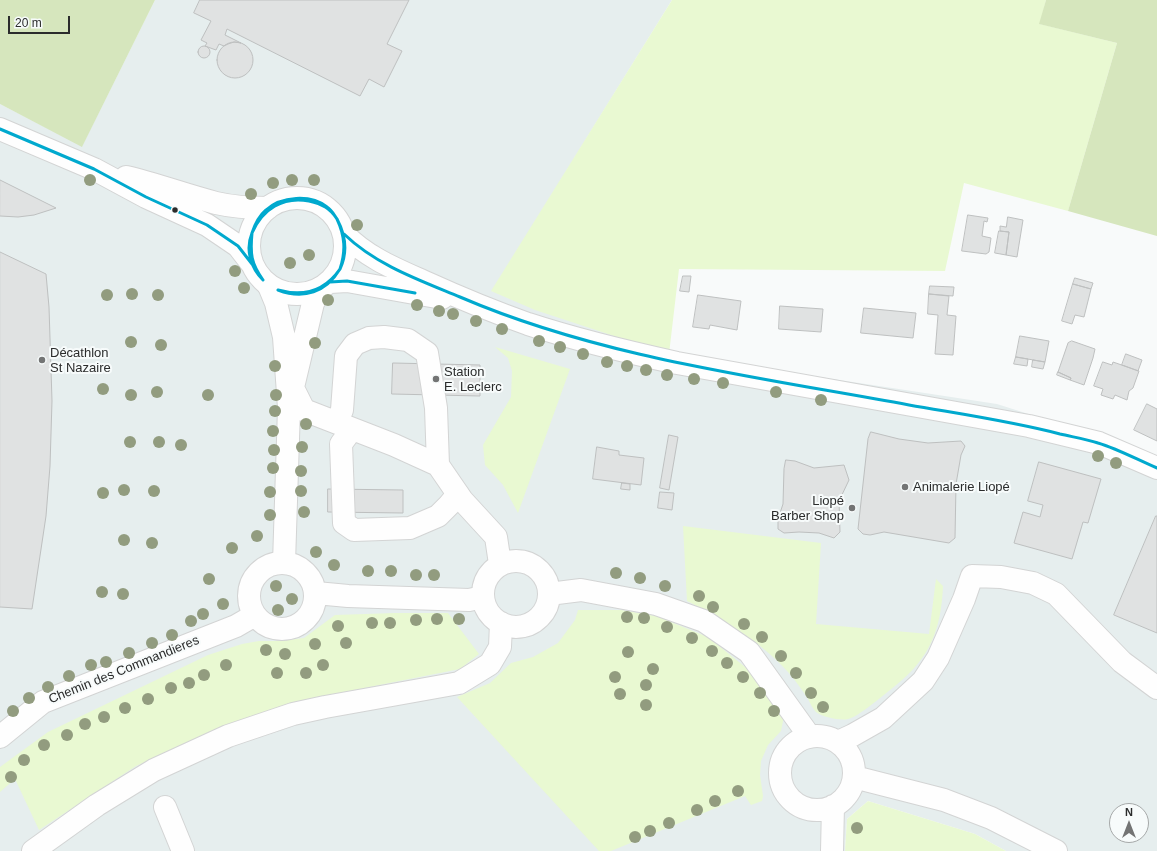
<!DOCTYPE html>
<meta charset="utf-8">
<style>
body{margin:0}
#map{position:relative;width:1157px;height:851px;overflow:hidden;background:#f8fafa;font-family:Arial,sans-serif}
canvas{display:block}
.north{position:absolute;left:1109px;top:803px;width:40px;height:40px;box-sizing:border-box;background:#f7fbfb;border:1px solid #a5a8a8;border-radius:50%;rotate:0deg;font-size:11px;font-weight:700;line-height:16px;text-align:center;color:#2b2c2c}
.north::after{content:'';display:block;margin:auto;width:14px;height:18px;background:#737474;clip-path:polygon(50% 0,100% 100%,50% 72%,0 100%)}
.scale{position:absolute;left:8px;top:16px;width:62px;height:18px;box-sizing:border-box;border:2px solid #2b2c2c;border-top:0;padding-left:5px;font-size:12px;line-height:14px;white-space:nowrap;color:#2b2c2c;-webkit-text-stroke:3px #f7fbfb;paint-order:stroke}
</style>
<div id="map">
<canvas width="1157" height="851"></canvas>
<div class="north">N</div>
<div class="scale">20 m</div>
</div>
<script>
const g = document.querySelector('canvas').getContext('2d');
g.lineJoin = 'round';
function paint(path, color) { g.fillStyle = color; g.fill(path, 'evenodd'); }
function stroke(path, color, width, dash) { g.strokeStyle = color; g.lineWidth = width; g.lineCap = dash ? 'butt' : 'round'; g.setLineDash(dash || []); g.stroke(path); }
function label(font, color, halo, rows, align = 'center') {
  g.font = font + ' Arial,sans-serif'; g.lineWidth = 4; g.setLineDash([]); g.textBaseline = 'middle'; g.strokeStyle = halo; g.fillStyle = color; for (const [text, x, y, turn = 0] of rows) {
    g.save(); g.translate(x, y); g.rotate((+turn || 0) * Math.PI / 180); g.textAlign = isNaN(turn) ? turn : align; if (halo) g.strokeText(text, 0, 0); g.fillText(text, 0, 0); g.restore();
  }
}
paint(new Path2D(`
 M155 0H672L492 291 669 354 997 404 1132 447 1157 460V851H1006L975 834 868 801 847 819 845 851H0V104L82 146ZM1117 811H1141V835H1117Z`), '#e6eeee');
paint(new Path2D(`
 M672 0H1046L1040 24 1117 43 1068 211 964 183 945 271 679 269 669 354 535 310 491 291Z
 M495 347 570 369 518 513 503 485 485 465 483 445 511 397 512 371 508 358Z
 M683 526 821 543 816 624 929 634 936 579 943 586C941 630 930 658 895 686 886 693 857 718 848 719 841 721 822 717 816 712 813 709 810 703 808 699 802 690 796 681 788 672 760 641 724 620 687 601Z
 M578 610H621L656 616 708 637 755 675 784 716 781 731 768 745 761 761 760 775 763 796 762 801 751 805 745 796 611 851H599L457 697 490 683 511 663 533 657 558 643 575 620Z
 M395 613H448L479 654 460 669 354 690 285 706 207 735 136 766 39 830 15 779 0 792V767L48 732 208 655 242 644 259 641H279L304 638 335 615Z
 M868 801 975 834 1006 851H845L847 819Z`), '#e9f9d2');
paint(new Path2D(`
 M0 0H155L82 147 0 104Z
 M1046 0H1157V236L1068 211 1117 43 1039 24Z`), '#d6e6bd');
const building = new Path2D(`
 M200 0H409L387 44 402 51 384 87 369 79 360 96 227 29 225 35 241 43 234 42 228 44 224 46 219 44 216 50 205 46 207 43 201 40 211 21 194 13Z
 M217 60a18 18 0 1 1 36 0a18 18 0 1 1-36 0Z
 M198 52a6 6 0 1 1 12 0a6 6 0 1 1-12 0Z
 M0 180 56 208 34 215 18 217 0 216Z
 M968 215 988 218 987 222 984 221 982 236 991 238 989 252 986 254 962 251Z
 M1008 217 1023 220 1017 257 1006 255 1009 232 1000 231V226L1006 227Z
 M999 231 1009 232 1006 255 995 253Z
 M0 252 46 274 49 307 52 401 50 466 46 516 32 609 0 607Z
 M683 276H691L689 292 680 291Z
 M1075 278 1093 283 1091 289 1073 284Z
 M1073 284 1091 289 1084 317 1075 315 1072 324 1062 321Z
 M930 286 954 287 953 296 929 294Z
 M929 294 949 296 947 315 956 316 953 355 935 354 938 315 928 314Z
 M698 295 741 301 737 330 710 325 709 329 693 327Z
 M780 306 823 309 821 332 779 329Z
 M864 308 916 313 913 338 861 333Z
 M1020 336 1049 341 1045 362 1016 357Z
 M1072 341 1095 349 1093 358 1084 385 1070 380 1071 378 1058 372 1068 343Z
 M1126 354 1142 360 1138 371 1122 365Z
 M1016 357 1028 359 1027 366 1014 364Z
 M1033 360 1045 362 1043 369 1032 367Z
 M1103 362 1112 365 1113 362 1139 371 1133 388 1129 391 1127 400 1115 395 1113 399 1101 395 1103 389 1094 386Z
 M393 363 480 365V396L392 394Z
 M1058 372 1071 378 1070 380 1057 375Z
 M1147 404 1157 409V441L1134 430Z
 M871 432 899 439 928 443 961 441 965 446 961 455 956 484 955 538 949 543 884 532 870 535 863 534 858 529 868 439Z
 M669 435 678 437 669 490 660 488Z
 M597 447 619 451V455L644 458 641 485 593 479Z
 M786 460 795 461 814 468 844 465 849 480 839 501 840 532 834 538 819 533 799 532 784 533 778 529V519L783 504 784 469Z
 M1039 462 1101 479 1088 523 1083 522 1072 559 1014 543 1023 512 1040 517 1043 505 1028 501Z
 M622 483 630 484V490L621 489Z
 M328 489 403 490V513L328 512Z
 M660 492 674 493 672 510 658 508Z
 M1156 516H1157V633L1114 615Z`);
paint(building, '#e0e2e2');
stroke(building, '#bec0c0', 1);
const minor = new Path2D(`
 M269 286 276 303 284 337 289 408 284 563
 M294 383 313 303 321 288
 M293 388 304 410 394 445 438 465 462 500 496 537 500 564
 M337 422 342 410 346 356 355 344 369 338 384 337 408 340 427 353 436 408 438 465
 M352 429 341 444 344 523 354 530 410 528 438 516 449 505 458 494
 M483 594a33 33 0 1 1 66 0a33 33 0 1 1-66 0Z
 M249 596a33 33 0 1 1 66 0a33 33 0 1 1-66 0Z
 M316 593 348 596 469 600 483 597
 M549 594 581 590 656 604 704 621 749 652 810 737
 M780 773a37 37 0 1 1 74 0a37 37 0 1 1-74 0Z
 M0 737 43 702 236 626 255 615
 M838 742 853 735 883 718 923 681 938 658 964 599 972 576 1001 577 1033 583 1056 594 1122 662 1157 688
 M854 777 944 800 991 818 1056 851
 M165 807 183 851
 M33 851 97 805 154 770 228 736 293 714 325 707 459 683 490 664 500 647 501 623
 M832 851 833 806`);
const major = new Path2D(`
 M0 129 94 169 146 197 207 225 238 246 252 264
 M126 177C156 184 185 195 216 203 233 207 251 208 268 208
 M249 246a48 48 0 1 1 96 0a48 48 0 1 1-96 0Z
 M344 234C367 258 398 270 427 283 460 298 494 312 528 324 577 340 627 352 677 363L1029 426 1099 443 1157 468
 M330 282 347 281 442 298`);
stroke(minor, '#d3d4d4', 24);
stroke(major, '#d3d4d4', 24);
stroke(minor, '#fefefe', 22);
stroke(major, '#fefefe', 22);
stroke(new Path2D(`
 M0 129 94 169 146 197 207 225 238 246 252 264
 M337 219C346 236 348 252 340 269
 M337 219C345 236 346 251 340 269
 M252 233C250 254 251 263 263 280
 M252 233C245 250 251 268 263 280
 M252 233C255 224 259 216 266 210 281 196 311 194 327 207 332 210 334 215 337 219
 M252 233C262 209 283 196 309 201 322 204 330 208 337 219
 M344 234C376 265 419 280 460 297 602 358 758 377 909 405 960 414 1010 421 1060 434 1073 437 1086 439 1098 443 1118 449 1138 460 1157 468
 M330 282 347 281 415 293
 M278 290C303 297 324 292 340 269
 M278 290C304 300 326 292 340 269`), '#00a9ce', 3);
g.fillStyle = '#929c7f';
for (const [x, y] of [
 [90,180],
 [292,180],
 [314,180],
 [273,183],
 [251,194],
 [357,225],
 [309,255],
 [290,263],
 [235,271],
 [244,288],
 [132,294],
 [107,295],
 [158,295],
 [328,300],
 [417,305],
 [439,311],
 [453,314],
 [476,321],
 [502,329],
 [539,341],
 [131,342],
 [315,343],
 [161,345],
 [560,347],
 [583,354],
 [607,362],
 [275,366],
 [627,366],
 [646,370],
 [667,375],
 [694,379],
 [723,383],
 [103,389],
 [157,392],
 [776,392],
 [131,395],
 [208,395],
 [276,395],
 [821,400],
 [275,411],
 [306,424],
 [273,431],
 [130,442],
 [159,442],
 [181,445],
 [302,447],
 [274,450],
 [1098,456],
 [1116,463],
 [273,468],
 [301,471],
 [124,490],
 [154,491],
 [301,491],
 [270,492],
 [103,493],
 [304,512],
 [270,515],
 [257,536],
 [124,540],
 [152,543],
 [232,548],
 [316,552],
 [334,565],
 [368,571],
 [391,571],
 [616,573],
 [416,575],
 [434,575],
 [640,578],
 [209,579],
 [276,586],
 [665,586],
 [102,592],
 [123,594],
 [699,596],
 [292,599],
 [223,604],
 [713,607],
 [278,610],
 [203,614],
 [627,617],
 [644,618],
 [437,619],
 [459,619],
 [416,620],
 [191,621],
 [372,623],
 [390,623],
 [744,624],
 [338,626],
 [667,627],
 [172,635],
 [762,637],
 [692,638],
 [152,643],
 [346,643],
 [315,644],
 [266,650],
 [712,651],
 [628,652],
 [129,653],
 [285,654],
 [781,656],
 [106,662],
 [727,663],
 [91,665],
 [226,665],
 [323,665],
 [653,669],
 [277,673],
 [306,673],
 [796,673],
 [204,675],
 [69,676],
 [615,677],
 [743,677],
 [189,683],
 [646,685],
 [48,687],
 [171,688],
 [760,693],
 [811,693],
 [620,694],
 [29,698],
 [148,699],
 [646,705],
 [823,707],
 [125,708],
 [13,711],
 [774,711],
 [104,717],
 [85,724],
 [67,735],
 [44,745],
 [24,760],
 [11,777],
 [738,791],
 [715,801],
 [697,810],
 [669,823],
 [857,828],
 [650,831],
 [635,837]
]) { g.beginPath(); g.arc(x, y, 6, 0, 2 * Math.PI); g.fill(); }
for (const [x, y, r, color] of [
 [175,210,3.5,"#2b2c2c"],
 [42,360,4,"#737474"],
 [436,379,4,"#737474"],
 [905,487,4,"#737474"],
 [852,508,4,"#737474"]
]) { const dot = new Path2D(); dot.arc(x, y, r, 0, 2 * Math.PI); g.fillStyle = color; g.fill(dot); stroke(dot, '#f7fbfb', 1.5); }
label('13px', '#2b2c2c', '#f7fbfb', [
 ["Décathlon",50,353],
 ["St Nazaire",50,368],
 ["Station",444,372],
 ["E. Leclerc",444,387],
 ["Animalerie Liopé",913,487],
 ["Liopé",844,501,"right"],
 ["Barber Shop",844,516,"right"]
], 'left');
label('13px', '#2b2c2c', '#f7fbfb', [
 ["Chemin des Commandieres",124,670,-22]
]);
</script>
